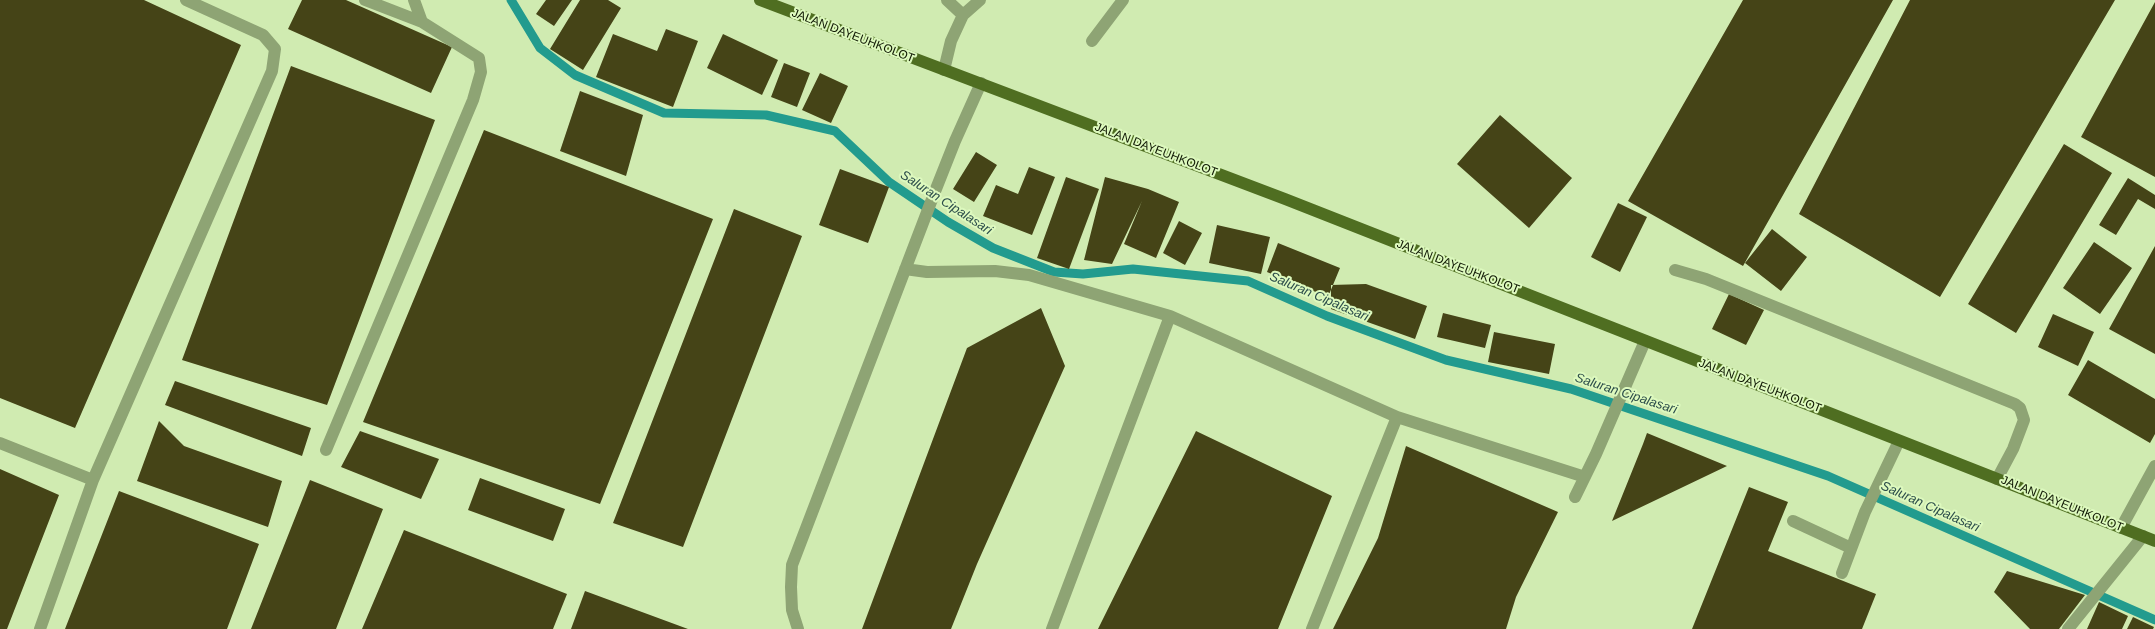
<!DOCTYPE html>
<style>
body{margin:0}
canvas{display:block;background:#d0ebb1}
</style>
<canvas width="2155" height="629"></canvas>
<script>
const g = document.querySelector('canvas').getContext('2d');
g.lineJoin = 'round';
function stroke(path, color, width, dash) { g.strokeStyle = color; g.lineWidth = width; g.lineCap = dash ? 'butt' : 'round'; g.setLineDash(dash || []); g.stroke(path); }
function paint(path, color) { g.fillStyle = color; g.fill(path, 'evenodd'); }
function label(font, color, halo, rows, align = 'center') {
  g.font = font + ' Arial,sans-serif'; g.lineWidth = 4; g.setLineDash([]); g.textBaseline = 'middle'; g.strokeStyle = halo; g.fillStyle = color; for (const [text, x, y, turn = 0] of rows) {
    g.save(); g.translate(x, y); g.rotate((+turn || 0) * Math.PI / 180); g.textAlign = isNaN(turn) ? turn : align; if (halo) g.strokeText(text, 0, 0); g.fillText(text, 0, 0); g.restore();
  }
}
stroke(new Path2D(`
 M511 0 540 48 575 75 664 113 766 115 835 131 889 182 948 222 993 248 1054 272 1083 274 1133 269 1248 281 1327 316 1446 360 1571 389 1828 476 2155 620`), '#229b8e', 9);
paint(new Path2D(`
 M0 0H144L241 45 75 428 0 398Z
 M302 0H346L452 47 431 93 288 29Z
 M546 0H572L554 26 536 14Z
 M580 0H608L621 8 583 70 550 49Z
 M1743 0H1893L1743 266 1628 201Z
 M1910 0H2115L1940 297 1799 214Z
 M2155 2V177L2081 137Z
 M666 29 698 41 673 107 596 77 613 34 657 51Z
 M723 34 778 60 762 95 707 68Z
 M784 63 810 73 797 107 771 97Z
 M291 66 435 120 327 405 182 360Z
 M820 73 848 86 831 123 802 110Z
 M580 91 643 115 626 176 560 151Z
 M1500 115 1572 178 1529 228 1457 164Z
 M484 130 713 219 600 504 363 422Z
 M2064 144 2112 173 2016 333 1968 304Z
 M976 152 997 165 974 202 953 189Z
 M1029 167 1055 177 1032 235 983 216 996 185 1018 194Z
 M840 169 889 187 868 243 819 225Z
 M1066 177 1099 189 1069 269 1037 258Z
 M1105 177 1148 189 1179 202 1156 258 1124 244 1142 201 1112 264 1084 260Z
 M2128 178 2155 195V209L2138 199 2116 235 2099 225Z
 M1618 203 1647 217 1620 272 1591 257Z
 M734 209 802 236 683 547 613 523Z
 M1179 221 1202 233 1185 265 1163 253Z
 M1217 225 1270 237 1261 274 1209 263Z
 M1772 229 1807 257 1781 291 1745 263Z
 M2094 242 2132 268 2100 314 2063 288Z
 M1278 243 1340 268 1328 297 1267 272Z
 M2155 246V354L2109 329Z
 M1366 284 1427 306 1415 339 1331 309V285Z
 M1729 294 1764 310 1746 345 1712 329Z
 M1041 308 1065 366 977 564 951 629H862L967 348Z
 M1443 313 1491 325 1485 348 1437 337Z
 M2053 314 2094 332 2078 366 2038 347Z
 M1494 332 1555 344 1549 374 1488 362Z
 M2088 360 2155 399V434L2150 443 2068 395Z
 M175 381 311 428 302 456 165 405Z
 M159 421 184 446 282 481 268 527 137 481Z
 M360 431 439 459 421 499 341 467Z
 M1196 431 1332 496 1278 629H1098Z
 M1647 433 1727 466 1612 521 1643 444Z
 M1406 446 1558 512 1516 597 1506 629H1333L1378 538Z
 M0 469 59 495 7 629H0Z
 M480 478 565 509 553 541 468 510Z
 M310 480 383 509 336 629H251Z
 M1749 487 1788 502 1768 551 1876 594 1862 629H1692Z
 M119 491 259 544 227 629H65Z
 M404 530 567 594 553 629H362Z
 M2007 571 2085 595 2059 629H2030L1994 592Z
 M585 591 688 629H571Z
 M2099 602 2128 616 2122 629H2087Z
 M2133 617 2154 627 2153 629H2127Z`), '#454417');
stroke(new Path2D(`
 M365 0 422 22
 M947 0 963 15
 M1092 41 1123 0
 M944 70 951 41 963 15 980 0
 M905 269 927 272 995 271 1029 275 1170 316 1397 417 1585 477
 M1675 270 1706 279 2015 404 2020 408 2024 420 2013 449 1997 479
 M0 443 93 480
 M326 450 473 100 481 72 479 58 422 22 414 0
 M1575 497 1596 454 1645 341
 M1793 521 1851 548
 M2121 528 2155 466
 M1842 573 1865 512 1899 441
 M40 629 93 480 272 71 275 49 263 35 186 0
 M798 629 792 610 791 587 792 565 934 194 955 141 981 83
 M1052 629 1170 316
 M1312 629 1397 417`), '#8ea474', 12);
stroke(new Path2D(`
 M2068 629 2143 536`), '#8ea474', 12);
stroke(new Path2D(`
 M760 0 1285 199 2155 541`), '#4f6e21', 12);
label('12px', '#101904', '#ddf9be', [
 ["JALAN DAYEUHKOLOT",853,36,21],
 ["JALAN DAYEUHKOLOT",1156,150,21],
 ["JALAN DAYEUHKOLOT",1458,267,21],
 ["JALAN DAYEUHKOLOT",1760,386,21],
 ["JALAN DAYEUHKOLOT",2062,504,22]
]);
label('italic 13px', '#2c4d4a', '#ddf9be', [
 ["Saluran Cipalasari",946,203,33],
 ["Saluran Cipalasari",1319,297,23],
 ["Saluran Cipalasari",1626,394,18],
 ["Saluran Cipalasari",1930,507,24]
]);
</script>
